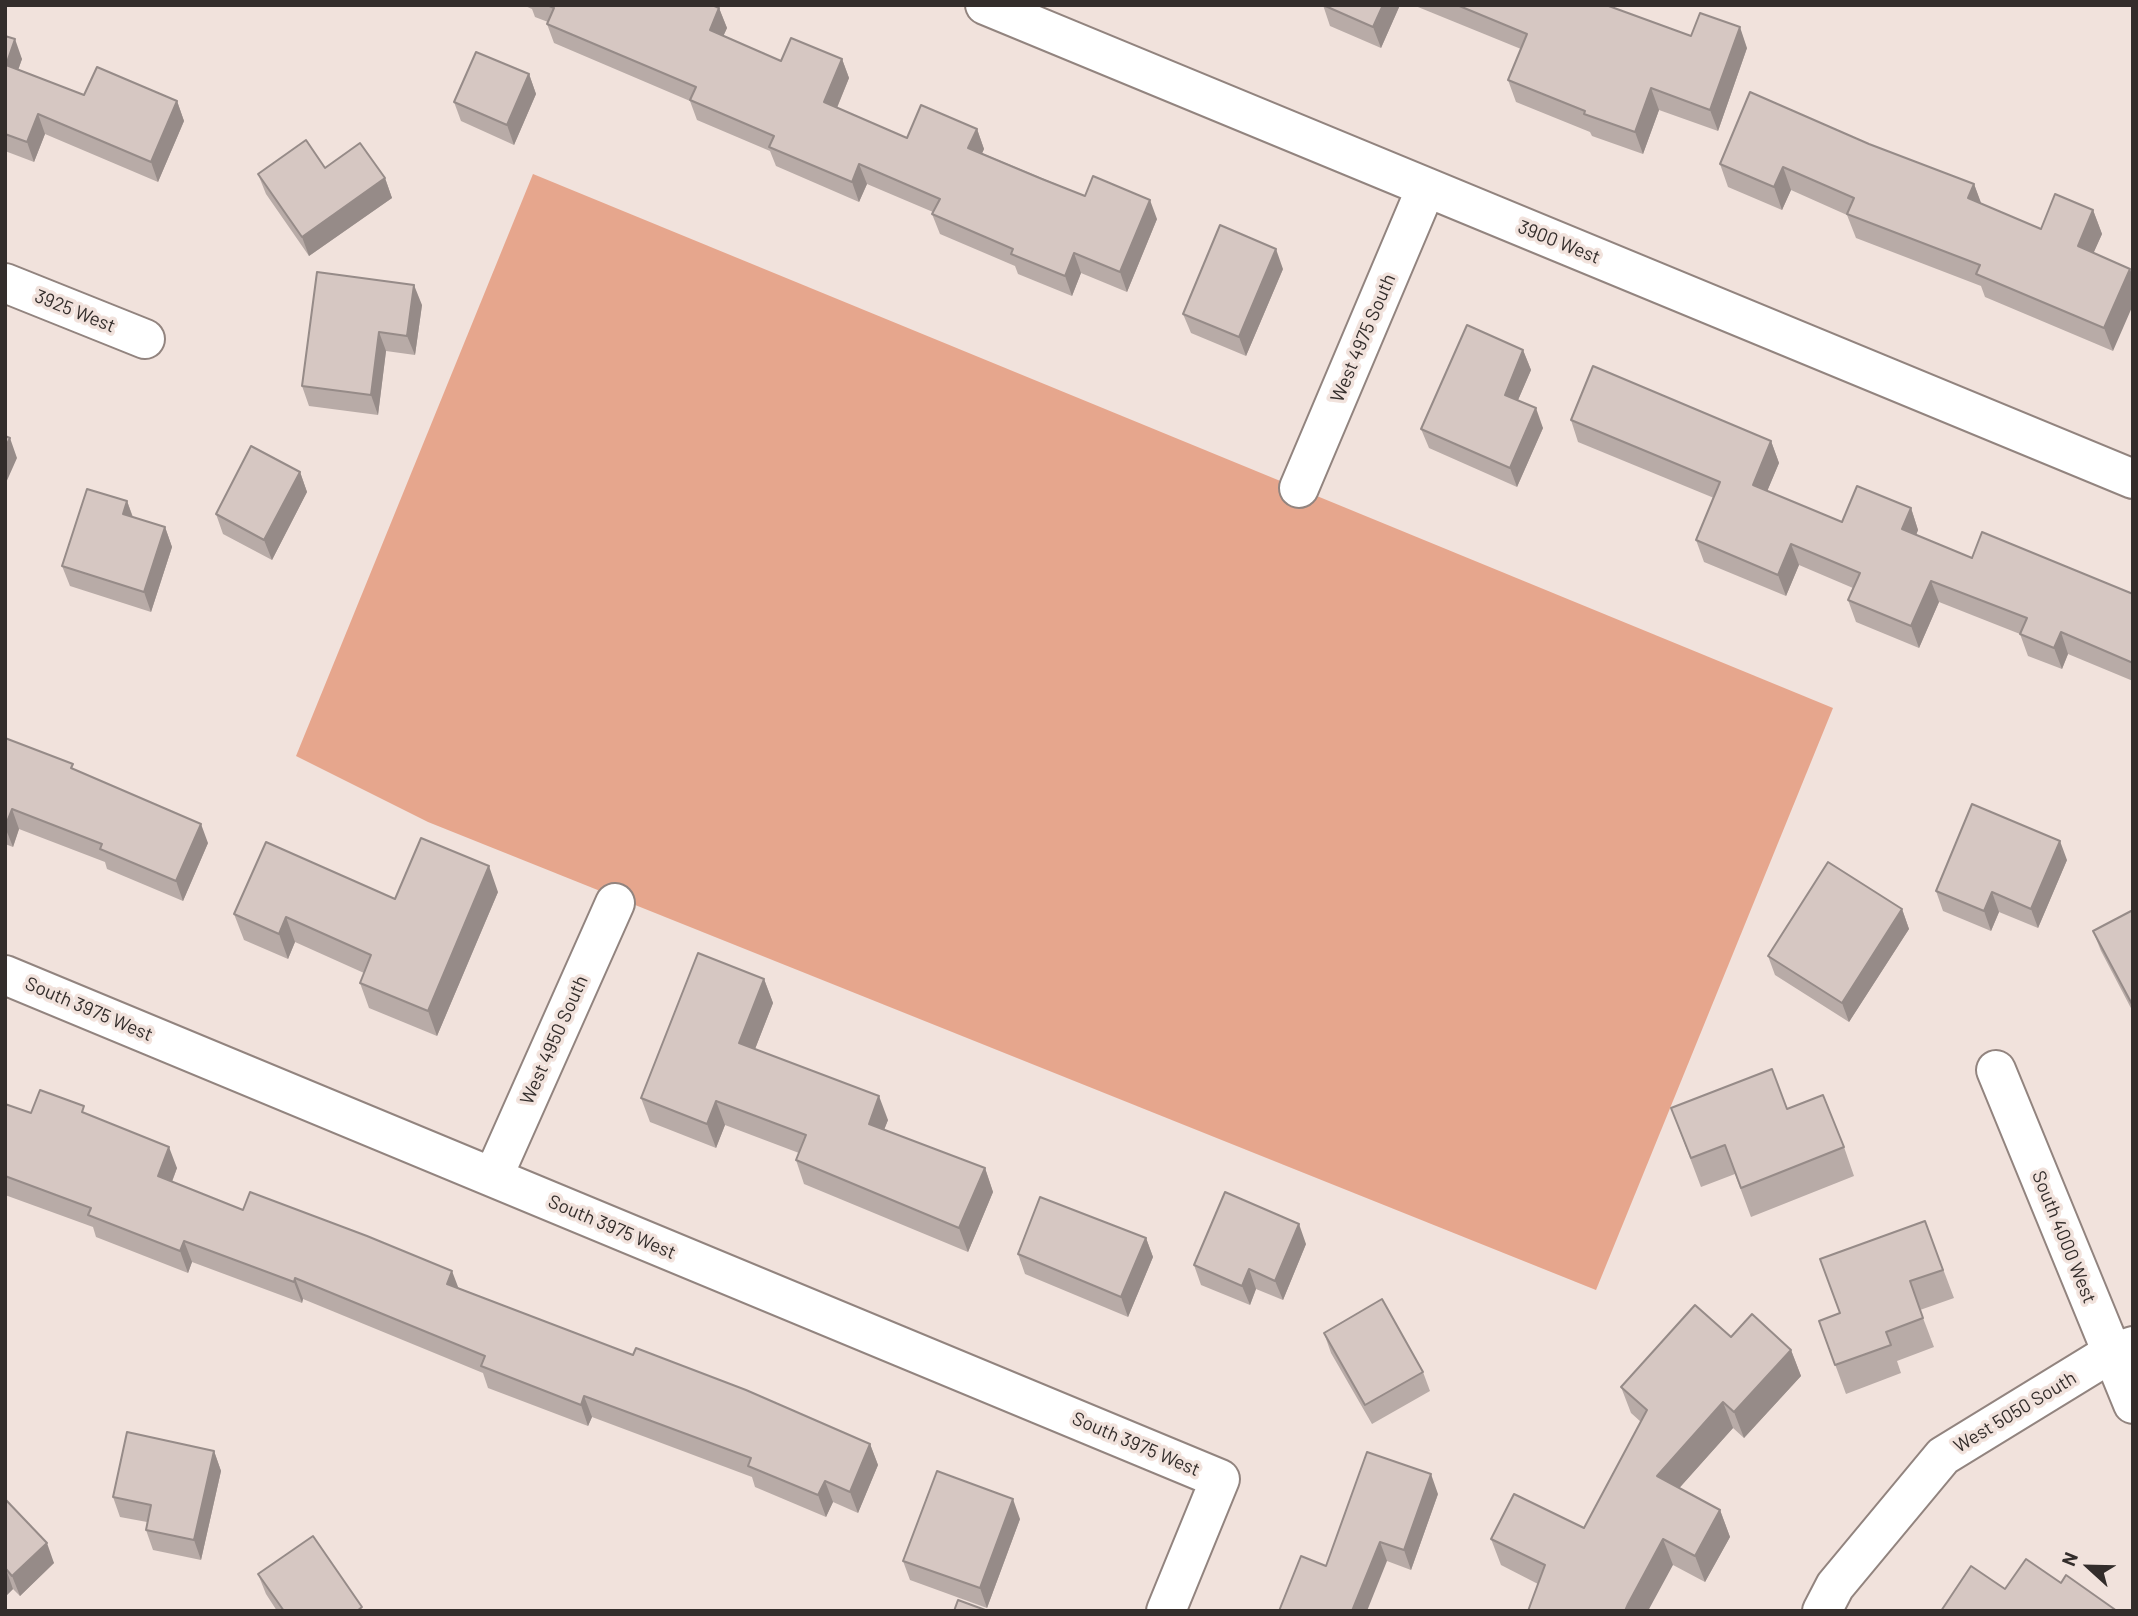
<!DOCTYPE html>
<style>
body{margin:0}
#map{position:relative;width:2138px;height:1616px;overflow:hidden;background:#f1e2dc;font-family:Barlow,sans-serif}
canvas{display:block}
.frame{position:absolute;inset:0;border:7px solid #332d2b;pointer-events:none}
.north{position:absolute;left:2054px;top:1532px;width:70px;height:70px;-webkit-text-stroke:5px #f1e2dc;paint-order:stroke;rotate:292deg;font-size:19px;font-weight:700;line-height:28px;text-align:center;color:#332d2b}
.north::after{content:'';display:block;margin:auto;width:24px;height:32px;background:#332d2b;clip-path:polygon(50% 0,100% 100%,50% 72%,0 100%)}
</style>
<div id="map">
<canvas width="2138" height="1616"></canvas>
<div class="frame"></div>
<div class="north">N</div>
</div>
<script>
const g = document.querySelector('canvas').getContext('2d');
g.lineJoin = 'round';
function paint(path, color) { g.fillStyle = color; g.fill(path, 'evenodd'); }
function stroke(path, color, width, dash) { g.strokeStyle = color; g.lineWidth = width; g.lineCap = dash ? 'butt' : 'round'; g.setLineDash(dash || []); g.stroke(path); }
function label(font, color, halo, rows, align = 'center') {
  g.font = font + ' Barlow,sans-serif'; g.lineWidth = 7; g.setLineDash([]); g.textBaseline = 'middle'; g.strokeStyle = halo; g.fillStyle = color; for (const [text, x, y, turn = 0] of rows) {
    g.save(); g.translate(x, y); g.rotate((+turn || 0) * Math.PI / 180); g.textAlign = isNaN(turn) ? turn : align; if (halo) g.strokeText(text, 0, 0); g.fillText(text, 0, 0); g.restore();
  }
}
paint(new Path2D(`
 M533 174 1833 708 1596 1290 428 822 296 756Z`), '#e6a68d');
const street = new Path2D(`
 M985 5 2133 479
 M5 283 145 339
 M1299 488 1426 188
 M5 975 1220 1479 1166 1611
 M1996 1070 2133 1404
 M493 1177 615 903
 M1822 1611 1835 1586 1943 1456 2111 1353 2133 1346`);
stroke(street, '#92847f', 42);
stroke(street, '#fff', 38);
paint(new Path2D(`
 M523 5H712L719 8 727 28 723 36 781 61 842 59 849 78 837 108 907 138 977 129 984 149 982 153 1085 196 1157 219 1127 292 1081 273 1072 296 1018 274 1015 266 940 234 932 214 933 212 867 184 859 202 776 166 770 151 697 120 690 101 554 43 547 24 548 22 535 17 532 9Z
 M1323 5H1400L1381 48 1330 26Z
 M1413 5H1606L1691 36 1747 48 1718 131 1659 110 1643 154 1592 136 1590 132 1516 102 1508 80 1521 49Z
 M5 36 22 59 18 70 84 95 177 101 184 121 158 182 45 134 34 162 5 151Z
 M529 74 536 94 514 145 461 121 454 102Z
 M1869 144 1974 184 1981 204 2041 229 2093 210 2102 234 2093 253 2113 351 1985 297 1981 286 1856 238 1847 215 1791 190 1782 210 1728 187 1720 164Z
 M325 168 385 178 392 198 309 256 266 194 258 174Z
 M1283 269 1246 356 1191 333 1183 314Z
 M317 272 422 305 415 355 386 351 378 415 309 406 302 386Z
 M1523 350 1531 370 1518 400 1543 428 1517 487 1429 448 1421 429Z
 M1571 420 1771 441 1779 463 1767 491 1842 522 1911 508 1918 530 1916 535 1972 558 2133 594V681L2068 654 2062 669 2028 656 2020 634 1939 602 1919 648 1856 622 1848 600 1853 588 1799 565 1786 596 1704 562 1696 540 1714 498 1578 442Z
 M300 472 307 492 272 560 223 534 216 514Z
 M127 501 133 517 165 527 172 547 151 612 70 586 62 566Z
 M5 738 75 770 208 843 183 901 107 869 105 862 19 829 13 847 5 844Z
 M2067 860 2038 928 1999 912 1991 931 1943 911 1936 891Z
 M498 892 437 1036 369 1008 360 983 364 973 295 942 288 959 244 940 234 914 395 899Z
 M1902 909 1909 929 1849 1022 1775 975 1768 956Z
 M2133 910V1012L2101 951 2093 931Z
 M764 979 773 1003 755 1049 888 1120 884 1130 985 1168 993 1192 968 1252 804 1184 796 1160 799 1153 725 1125 716 1148 650 1122 641 1098Z
 M5 1104 31 1113 87 1114 177 1168 172 1182 243 1210 459 1288 633 1355 870 1444 878 1465 858 1513 833 1502 826 1517 755 1487 752 1477 592 1417 588 1426 488 1388 483 1373 303 1299 302 1303 192 1262 188 1273 96 1237 93 1227 5 1195Z
 M1671 1108 1787 1109 1844 1147 1854 1176 1751 1217 1735 1174 1701 1187Z
 M1925 1221 1954 1298 1920 1310 1934 1347 1897 1361 1901 1373 1846 1394 1819 1321 1840 1313Z
 M1146 1238 1153 1257 1128 1317 1025 1274 1018 1254Z
 M1306 1244 1283 1300 1256 1289 1250 1305 1201 1285 1194 1265Z
 M1324 1333 1423 1372 1430 1391 1372 1424 1331 1353Z
 M1731 1337 1791 1350 1801 1376 1744 1438 1733 1428 1679 1488 1720 1510 1730 1537 1705 1582 1673 1565 1538 1584 1501 1565 1491 1539 1584 1528 1641 1422 1631 1413 1621 1387Z
 M214 1451 221 1471 201 1560 153 1550 146 1530 147 1522 120 1517 113 1497Z
 M1438 1494 1411 1570 1387 1561 1326 1566Z
 M5 1499 54 1563 20 1596 13 1589 5 1597Z
 M1020 1519 987 1608 910 1580 903 1561Z
 M258 1574 363 1611H277L266 1594Z`), '#b8aba7');
paint(new Path2D(`
 M1383 5H1400L1381 48 1373 27Z
 M719 8 727 28 717 50 710 30Z
 M1740 27 1747 48 1718 131 1710 110Z
 M15 39 22 59 13 84 6 65Z
 M842 59 849 78 831 122 824 102Z
 M529 74 536 94 514 145 507 125Z
 M1651 88 1659 110 1643 154 1635 132Z
 M177 101 184 121 158 182 151 162Z
 M38 114 45 134 34 162 27 142Z
 M977 129 984 149 976 167 968 148Z
 M859 164 867 184 859 202 852 182Z
 M1783 167 1791 190 1782 210 1774 187Z
 M385 178 392 198 309 256 302 237Z
 M1974 184 1983 208 1968 198Z
 M1150 200 1157 219 1127 292 1120 272Z
 M2093 210 2102 234 2086 270 2078 246Z
 M1276 249 1283 269 1246 356 1239 337Z
 M1074 253 1081 273 1072 296 1065 276Z
 M2130 269 2133 277V305L2113 351 2104 328Z
 M414 285 422 305 415 355 407 336Z
 M379 332 386 351 378 415 371 395Z
 M1523 350 1531 370 1512 414 1505 395Z
 M1536 408 1543 428 1517 487 1510 468Z
 M10 438 17 458 5 485V448Z
 M1771 441 1779 463 1761 506 1753 485Z
 M300 472 307 492 272 560 264 540Z
 M127 501 134 521 123 514Z
 M1911 508 1918 530 1910 551 1902 529Z
 M165 527 172 547 151 612 144 592Z
 M1791 544 1799 565 1786 596 1778 575Z
 M1931 581 1939 602 1919 648 1911 626Z
 M2061 632 2068 654 2062 669 2054 648Z
 M12 809 19 829 13 847 5 827Z
 M201 824 208 843 183 901 176 881Z
 M2060 841 2067 860 2038 928 2031 909Z
 M489 866 498 892 437 1036 428 1011Z
 M1992 892 1999 912 1991 931 1984 911Z
 M1902 909 1909 929 1849 1022 1842 1003Z
 M286 917 295 942 288 959 279 934Z
 M764 979 773 1003 748 1067 739 1043Z
 M879 1096 888 1120 877 1147 869 1124Z
 M716 1101 725 1125 716 1148 707 1124Z
 M169 1147 177 1168 166 1197 158 1176Z
 M985 1168 993 1192 968 1252 959 1228Z
 M1299 1224 1306 1244 1283 1300 1275 1281Z
 M1146 1238 1153 1257 1128 1317 1121 1297Z
 M184 1241 192 1262 188 1273 180 1251Z
 M1249 1269 1256 1289 1250 1305 1242 1286Z
 M452 1271 460 1292 447 1284Z
 M295 1278 303 1299 302 1303 294 1282Z
 M1791 1350 1801 1376 1744 1438 1734 1412Z
 M584 1396 592 1417 588 1426 581 1405Z
 M1723 1402 1733 1428 1666 1503 1657 1476Z
 M870 1444 878 1465 858 1513 850 1492Z
 M214 1451 221 1471 201 1560 194 1540Z
 M1431 1474 1438 1494 1411 1570 1404 1550Z
 M825 1481 833 1502 826 1517 818 1495Z
 M1013 1499 1020 1519 987 1608 980 1588Z
 M1720 1510 1730 1537 1705 1582 1695 1556Z
 M1663 1539 1673 1565 1648 1611H1625L1628 1604Z
 M1380 1542 1387 1561 1367 1611H1352Z
 M47 1543 54 1563 20 1596 12 1576Z
 M6 1569 13 1589 5 1597V1570Z`), '#968b88');
const building = new Path2D(`
 M547 5H712L719 8 710 30 781 61 791 38 842 59 824 102 907 138 921 105 977 129 968 148 1042 179 1085 196 1093 176 1150 200 1120 272 1074 253 1065 276 1011 254 1013 249 932 214 940 199 859 164 852 182 769 147 774 136 690 100 696 87 547 24 554 8Z
 M1323 5H1383L1373 27Z
 M1457 5H1606L1691 36 1700 13 1740 27 1710 110 1651 88 1635 132 1584 114 1585 111 1508 80 1527 34Z
 M5 36 15 39 6 65 84 95 97 67 177 101 151 162 38 114 27 142 5 134Z
 M476 52 529 74 507 125 454 102Z
 M1750 92 1869 144 1974 184 1968 198 2041 229 2055 194 2093 210 2078 246 2130 269 2104 328 1976 274 1980 265 1847 214 1854 198 1783 167 1774 187 1720 164Z
 M306 140 325 168 360 143 385 178 302 237 258 174Z
 M1220 225 1276 249 1239 337 1183 314Z
 M317 272 414 285 407 336 379 332 371 395 302 386Z
 M1467 325 1523 350 1505 395 1536 408 1510 468 1421 429Z
 M1593 366 1771 441 1753 485 1842 522 1857 486 1911 508 1902 529 1972 558 1982 532 2133 594V663L2061 632 2054 648 2020 634 2027 618 1931 581 1911 626 1848 600 1860 573 1791 544 1778 575 1696 540 1720 482 1571 420Z
 M5 436 10 438 5 448Z
 M251 446 300 472 264 540 216 514Z
 M87 489 127 501 123 514 165 527 144 592 62 566Z
 M5 738 73 764 71 768 201 824 176 881 100 849 102 844 12 809 5 827Z
 M1972 804 2060 841 2031 909 1992 892 1984 911 1936 891Z
 M421 838 489 866 428 1011 360 983 371 955 286 917 279 934 234 914 266 842 395 899Z
 M1828 862 1902 909 1842 1003 1768 956Z
 M2133 910V1006L2093 931Z
 M698 953 764 979 739 1043 879 1096 869 1124 985 1168 959 1228 796 1160 806 1135 716 1101 707 1124 641 1098Z
 M1772 1069 1787 1109 1823 1095 1844 1147 1741 1188 1725 1145 1691 1158 1671 1108Z
 M40 1090 84 1106 82 1112 169 1147 158 1176 243 1210 250 1192 367 1236 452 1271 447 1284 633 1355 636 1348 746 1390 870 1444 850 1492 825 1481 818 1495 748 1466 751 1458 584 1396 581 1405 481 1366 485 1356 295 1278 294 1282 184 1241 180 1251 88 1215 91 1208 5 1176V1104L31 1113Z
 M1225 1192 1299 1224 1275 1281 1249 1269 1242 1286 1194 1265Z
 M1040 1197 1146 1238 1121 1297 1018 1254Z
 M1925 1221 1943 1270 1910 1281 1923 1318 1886 1332 1891 1345 1835 1365 1819 1321 1840 1313 1820 1259Z
 M1382 1299 1423 1372 1365 1405 1324 1333Z
 M1695 1305 1731 1337 1752 1314 1791 1350 1734 1412 1723 1402 1657 1476 1720 1510 1695 1556 1663 1539 1628 1604 1625 1611H1528L1545 1565 1491 1539 1514 1494 1584 1528 1647 1410 1621 1387Z
 M127 1432 214 1451 194 1540 146 1530 151 1505 113 1497Z
 M1367 1452 1431 1474 1404 1550 1380 1542 1352 1611H1279L1301 1556 1326 1566Z
 M937 1471 1013 1499 980 1588 903 1561Z
 M5 1499 47 1543 12 1576 6 1569 5 1570Z
 M313 1536 362 1607 357 1611H284L258 1574Z
 M2026 1559 2061 1583 2066 1575 2117 1611H1941L1971 1566 2005 1589Z
 M958 1600 988 1611H954Z`);
paint(building, '#d6c7c2');
stroke(building, '#968b88', 2);
label('19px', '#332d2b', '#f1e2dc', [
 ["3900 West",1559,242,22],
 ["3925 West",75,311,22],
 ["West 4975 South",1363,338,-67],
 ["South 3975 West",89,1009,23],
 ["West 4950 South",554,1040,-66],
 ["South 3975 West",612,1227,23],
 ["South 4000 West",2064,1237,68],
 ["West 5050 South",2015,1412,-31],
 ["South 3975 West",1136,1444,23]
]);
</script>
